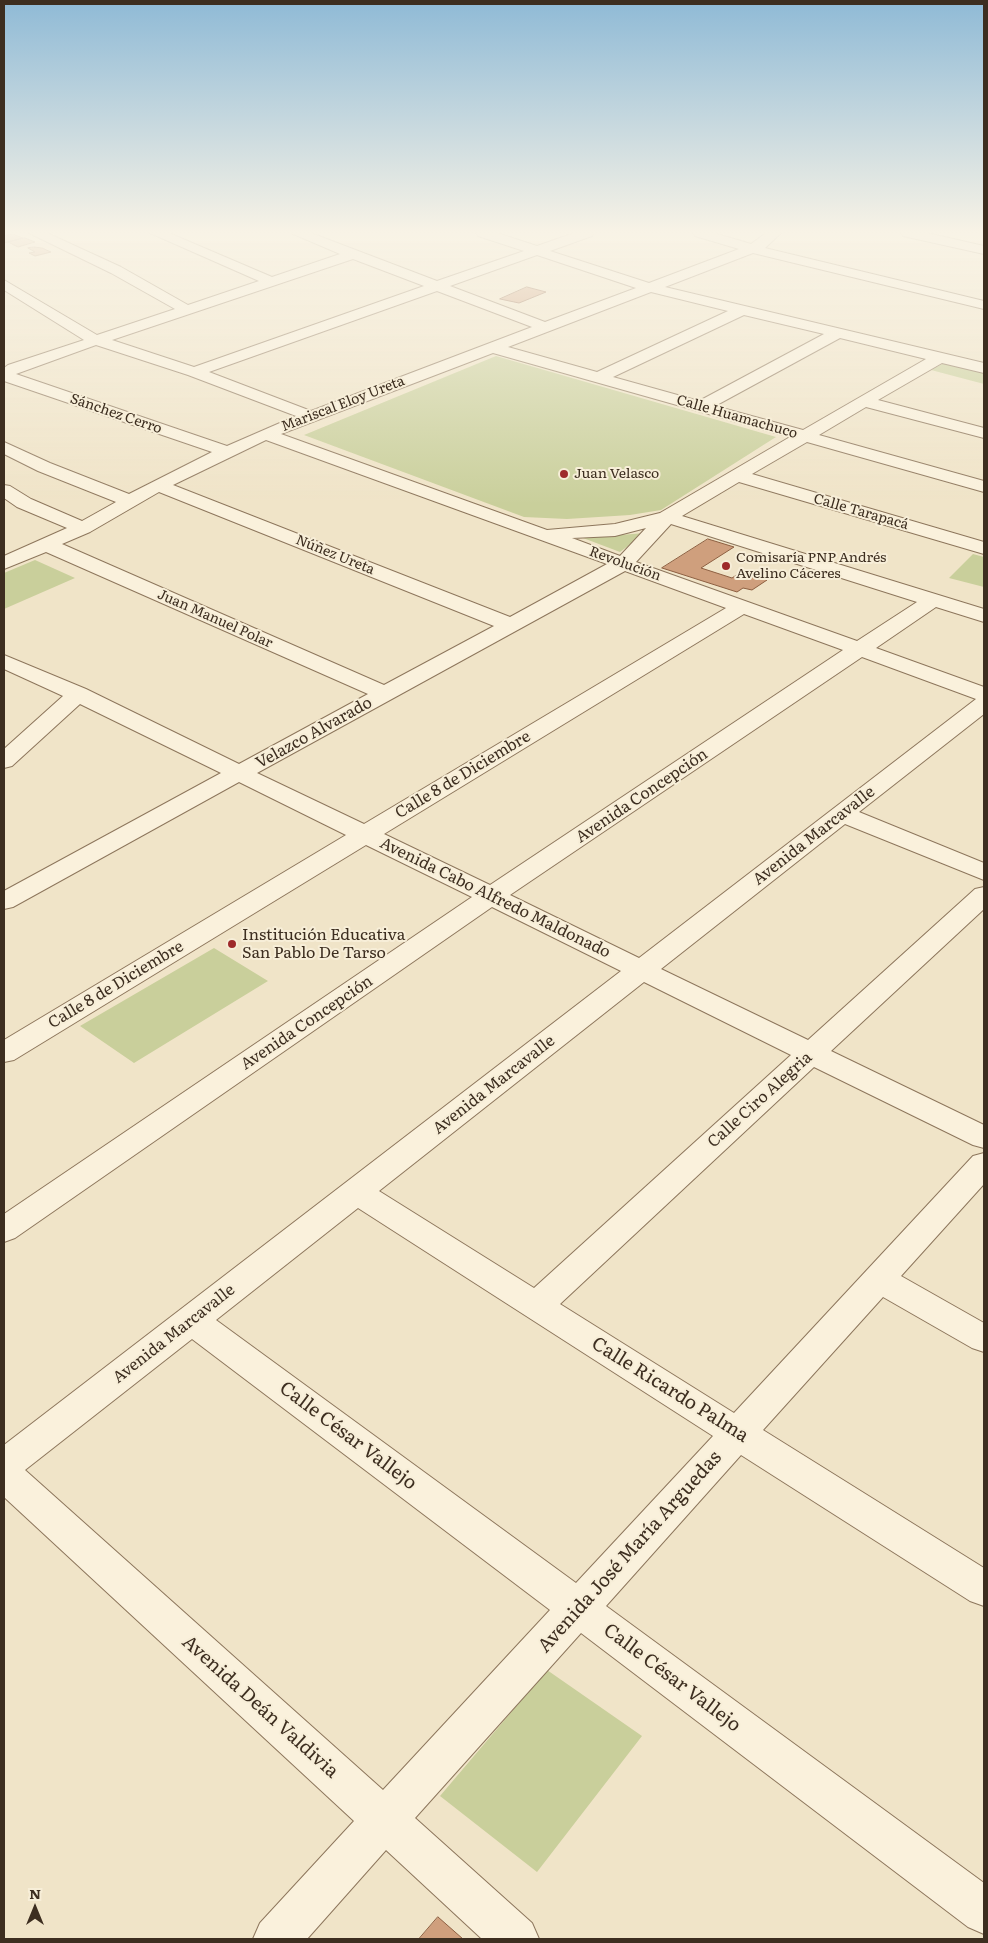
<!DOCTYPE html>
<meta charset="utf-8">
<style>
body{margin:0}
#map{position:relative;width:988px;height:1943px;overflow:hidden;background:#f0e4c8;font-family:Literata,serif}
canvas{display:block}
.frame{position:absolute;inset:0;border:5px solid #3d2e20;pointer-events:none}
.north{position:absolute;left:10px;top:1883px;width:50px;height:50px;-webkit-text-stroke:4px #f7eed8;paint-order:stroke;rotate:0deg;font-size:14px;font-weight:700;line-height:20px;text-align:center;color:#3d2e20}
.north::after{content:'';display:block;margin:auto;width:18px;height:22px;background:#3d2e20;clip-path:polygon(50% 0,100% 100%,50% 72%,0 100%)}
</style>
<div id="map">
<canvas width="988" height="1943"></canvas>
<div class="frame"></div>
<div class="north">N</div>
</div>
<script>
const g = document.querySelector('canvas').getContext('2d');
g.lineJoin = 'round';
function paint(path, color) { g.fillStyle = color; g.fill(path, 'evenodd'); }
function stroke(path, color, width, dash) { g.strokeStyle = color; g.lineWidth = width; g.lineCap = dash ? 'butt' : 'round'; g.setLineDash(dash || []); g.stroke(path); }
function label(font, color, halo, rows, align = 'center') {
  g.font = font + ' Literata,serif'; g.lineWidth = 4; g.setLineDash([]); g.textBaseline = 'middle'; g.strokeStyle = halo; g.fillStyle = color; for (const [text, x, y, turn = 0] of rows) {
    g.save(); g.translate(x, y); g.rotate((+turn || 0) * Math.PI / 180); g.textAlign = isNaN(turn) ? turn : align; if (halo) g.strokeText(text, 0, 0); g.fillText(text, 0, 0); g.restore();
  }
}
paint(new Path2D(`
 M496 356 776 437 661 510 630 515 567 519 524 517 304 435Z
 M946 362 984 372V384L931 370Z
 M645 533 620 552 583 538Z
 M973 554 984 557V587L949 578Z
 M35 560 75 578 4 609V573Z
 M214 948 268 981 134 1063 80 1026Z
 M547 1670 642 1736 537 1872 440 1796Z`), '#c9cf9b');
const building = new Path2D(`
 M13 234 23 238 4 243V236Z
 M25 238 35 242 18 247 8 242Z
 M34 247 42 248 51 252 35 256 29 253 35 252 28 248Z
 M527 287 546 292 519 303 500 299Z
 M708 539 734 547 701 568 732 578 741 572 767 580 752 590 743 588 737 592 662 568Z
 M438 1917 463 1939H419Z`);
paint(building, '#cf9f7d');
stroke(building, '#8d5f41', 1);
const minor = new Path2D(`
 M29 233H47L121 267 188 305 259 281 150 233H169L272 277 340 254 291 233H311L437 281 524 251 478 236 476 233H497L537 246 574 233H594L592 236 550 251 649 283 739 249 695 236 693 233H714L751 244 766 233H781L765 248 984 301V309L753 253 665 287 984 363V373L942 363 878 400 984 428V438L866 407 819 435 984 481V492L807 442 752 474 984 542V554L739 482 682 516 984 609V622L936 607 876 648 984 687V714L859 812 984 863V880L845 824 661 969 808 1040 975 889 984 887V909L831 1051 984 1125V1148L973 1145 814 1067 560 1304 734 1413 973 1156 984 1153V1184L901 1276 984 1323V1352L972 1348 883 1297 763 1430 984 1568V1606L970 1601 741 1455 606 1606 984 1883V1934L968 1927 581 1633 415 1818 532 1923 539 1939H482L386 1850 307 1939H253L260 1923 354 1821 4 1497V1445L621 971 492 907 15 1238 4 1242V1214L472 897 366 845 14 1060 4 1062V1040L346 835 239 782 13 907 4 909V891L221 773 80 704 12 766 4 768V749L63 696 4 669V655L86 689 239 764 368 694 46 552 4 569V556L67 528 17 507 4 498V485L10 486 31 499 82 521 116 502 38 471 4 454V442L50 463 129 494 212 452 4 381V368L8 365 84 340 4 290V280L97 335 175 309 111 273ZM537 255 636 288 545 322 450 286ZM353 259 424 286 194 367 112 340ZM437 291 532 327 311 411 209 372ZM651 292 728 311 597 372 508 347ZM744 315 824 334 699 401 613 377ZM840 338 926 359 803 430 715 406ZM96 345 188 375 296 416 227 446 16 374ZM493 353 790 437 660 513 615 524 547 530 281 434ZM266 440 607 564 510 617 173 485ZM159 492 494 626 384 685 62 544 90 532ZM671 524 917 602 857 641 636 562ZM646 528 620 556 572 538 615 536ZM625 571 726 608 364 824 257 773ZM744 614 843 650 490 885 384 834ZM862 657 976 699 639 958 510 895ZM644 982 791 1055 534 1288 379 1191ZM358 1208 713 1436 576 1583 216 1320ZM192 1339 550 1610 383 1790 25 1470Z
 M901 233H927L984 246V254L903 236Z`);
stroke(minor, '#8d765c', 2);
paint(minor, '#faf1dc');
const sky = g.createLinearGradient(0, 0, 0, 505);
sky.addColorStop(0, '#8fbad6');
sky.addColorStop(0.46, '#f8f3e6');
sky.addColorStop(1, '#f8f3e600');
g.fillStyle = sky;
g.fillRect(0, 0, 988, 505);
for (const [x, y, r, color] of [
 [564,474,5,"#9e2a2b"],
 [726,566,5,"#9e2a2b"],
 [232,944,5,"#9e2a2b"]
]) { const dot = new Path2D(); dot.arc(x, y, r, 0, 2 * Math.PI); g.fillStyle = color; g.fill(dot); stroke(dot, '#f7eed8', 2); }
label('14px', '#3d2e20', '#f7eed8', [
 ["Mariscal Eloy Ureta",343,404,-21],
 ["Sánchez Cerro",116,414,19],
 ["Calle Huamachuco",737,417,16],
 ["Calle Tarapacá",861,512,16],
 ["Núñez Ureta",335,555,22],
 ["Revolución",625,564,20],
 ["Juan Manuel Polar",215,619,24]
]);
label('14px', '#3d2e20', '#f7eed8', [
 ["Juan Velasco",574,474],
 ["Comisaría PNP Andrés",736,558],
 ["Avelino Cáceres",736,574]
], 'left');
label('16px', '#3d2e20', '#f7eed8', [
 ["Velazco Alvarado",314,733,-29],
 ["Calle 8 de Diciembre",463,775,-31],
 ["Avenida Concepción",642,796,-34],
 ["Avenida Marcavalle",814,836,-38],
 ["Avenida Cabo Alfredo Maldonado",495,898,26],
 ["Calle 8 de Diciembre",116,985,-31],
 ["Avenida Concepción",307,1023,-34],
 ["Avenida Marcavalle",494,1085,-38],
 ["Calle Ciro Alegria",760,1100,-42],
 ["Avenida Marcavalle",174,1334,-38]
]);
label('16px', '#3d2e20', '#f7eed8', [
 ["Institución Educativa",242,935],
 ["San Pablo De Tarso",242,953]
], 'left');
label('19px', '#3d2e20', '#f7eed8', [
 ["Calle Ricardo Palma",670,1390,32],
 ["Calle César Vallejo",348,1436,37],
 ["Avenida José María Arguedas",630,1552,-48],
 ["Calle César Vallejo",672,1678,37],
 ["Avenida Deán Valdivia",260,1707,42]
]);
</script>
